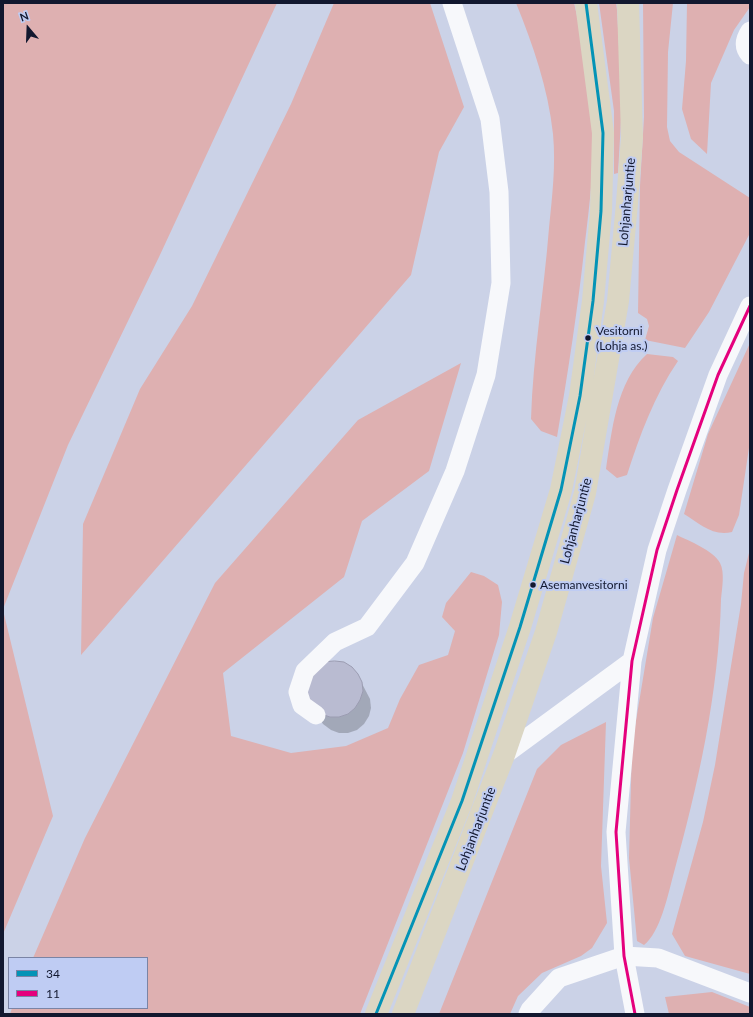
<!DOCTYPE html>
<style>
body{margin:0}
#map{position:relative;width:753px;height:1017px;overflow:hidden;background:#cbd2e7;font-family:Lato,sans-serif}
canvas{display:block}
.frame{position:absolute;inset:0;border:4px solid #12182f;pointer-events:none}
.legend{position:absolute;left:8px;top:957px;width:140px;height:52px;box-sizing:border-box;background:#bfccf3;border:1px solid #7a84a5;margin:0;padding:5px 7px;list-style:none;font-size:12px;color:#12182f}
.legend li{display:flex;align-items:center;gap:8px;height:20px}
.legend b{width:20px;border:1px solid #7a84a5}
.north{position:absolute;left:8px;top:8px;width:40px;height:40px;-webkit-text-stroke:3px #bfccf3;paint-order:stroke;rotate:341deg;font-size:11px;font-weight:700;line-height:16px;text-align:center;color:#12182f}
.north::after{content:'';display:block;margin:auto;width:14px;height:18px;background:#12182f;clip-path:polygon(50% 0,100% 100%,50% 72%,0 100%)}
</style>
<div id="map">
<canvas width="753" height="1017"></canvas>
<div class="frame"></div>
<ul class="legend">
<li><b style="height:5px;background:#0393b6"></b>34</li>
<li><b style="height:5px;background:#e5007d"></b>11</li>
</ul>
<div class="north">N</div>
</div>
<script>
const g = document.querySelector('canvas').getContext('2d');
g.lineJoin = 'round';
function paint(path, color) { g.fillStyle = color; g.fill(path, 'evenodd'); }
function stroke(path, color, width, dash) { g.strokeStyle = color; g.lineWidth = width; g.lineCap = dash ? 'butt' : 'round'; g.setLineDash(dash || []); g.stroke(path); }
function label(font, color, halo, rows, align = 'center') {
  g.font = font + ' Lato,sans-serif'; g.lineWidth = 4; g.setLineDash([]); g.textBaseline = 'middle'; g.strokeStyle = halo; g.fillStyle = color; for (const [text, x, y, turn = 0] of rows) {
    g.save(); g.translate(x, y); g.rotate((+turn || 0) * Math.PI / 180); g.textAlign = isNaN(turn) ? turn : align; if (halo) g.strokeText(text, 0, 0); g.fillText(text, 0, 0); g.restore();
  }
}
paint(new Path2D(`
 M3 3H277L159 257 68 445 3 609Z
 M334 3H430L464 107 439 152 411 275 81 655 83 524 140 389 192 306 291 104Z
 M516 3H574C583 41 593 85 594 125 594 164 590 203 585 242 578 308 568 372 557 437L541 431 531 419C533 355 544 292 549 228 552 197 556 166 553 134 548 88 533 45 516 3Z
 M599 3H616L617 10 622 103 618 173 614 174V111Z
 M643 3H673L668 52 667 127 670 141 679 152 750 198V233L709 312 685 348 645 340 649 326 647 319 638 313 640 186 644 117Z
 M687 3H750V7L734 30 711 83 707 154 691 139 682 109 686 61Z
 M750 343V441L739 515 732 532C713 537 699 523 684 514L708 434Z
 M647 354 673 357 678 361C654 396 640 435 627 475L617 478 606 469C612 431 616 382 647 354Z
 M461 363 429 471 362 521 344 577 223 673 231 736 291 753 346 746 388 728 400 699 419 665 448 655 455 631 442 617 446 603 471 572 484 576 498 585 502 602 499 635 463 753 360 1014H10L12 1008H147V958H33L85 838 215 583 358 420Z
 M677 535C689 541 713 550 720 563 725 572 722 589 721 599 719 692 698 786 673 876 668 895 660 933 644 945L637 941 629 858 632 745 653 618Z
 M750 549V974L685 956 672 934 703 822 715 765 741 604 744 573Z
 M3 610 53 816 3 934Z
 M606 722 601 866 607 923 592 948 581 956 542 973 518 996 510 1014H439L537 769 561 745Z
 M712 992 750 1007V1014H669L665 997Z`), '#deb0b1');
paint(new Path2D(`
 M357 674 370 699 371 708 369 716 364 724 357 730 348 733H339L331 730 323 724 318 716Z`), '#0003');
const building = new Path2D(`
 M335 661 344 662 352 667 358 674 362 682 363 691 360 700 355 708 348 714 339 717H330L321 714 308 700 307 682 325 662Z`);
paint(building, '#b9bbd1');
stroke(building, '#9b9cb1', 1);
stroke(new Path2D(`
 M750 31C744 40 743 47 750 55
 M316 715 302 705 298 692 305 671 335 642 367 627 415 563 455 471 486 375 501 283 499 192 490 119 452 3
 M504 755 632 661
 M528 1014 530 1010 559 978 624 956 658 958 750 993
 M635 1014 624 956 616 832 632 661 657 550 677 490 718 375 750 306`), '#f7f8fb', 19);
stroke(new Path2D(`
 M376 1014 462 801 520 627 561 490 580 396 593 301 601 211 603 133 586 3
 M403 1014 504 755 546 632 585 493 618 301 627 203 632 137 628 3`), '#dbd6c3', 22);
stroke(new Path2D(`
 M376 1014 462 801 520 627 561 490 580 396 593 301 601 211 603 133 586 3`), '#0393b6', 3);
stroke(new Path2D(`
 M635 1014 624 956 616 832 632 661 657 550 677 490 718 375 750 306`), '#e5007d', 3);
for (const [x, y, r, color] of [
 [588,338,3.5,"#12182f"],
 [533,585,3.5,"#12182f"]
]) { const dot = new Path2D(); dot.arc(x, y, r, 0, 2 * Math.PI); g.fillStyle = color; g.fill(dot); stroke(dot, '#bfccf3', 1.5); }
label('12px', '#12182f', '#bfccf3', [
 ["Vesitorni",596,331],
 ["(Lohja as.)",596,346],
 ["Asemanvesitorni",540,585]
], 'left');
label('13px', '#12182f', '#bfccf3', [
 ["Lohjanharjuntie",627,202,-85],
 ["Lohjanharjuntie",576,521,-75],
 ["Lohjanharjuntie",476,829,-69]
]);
</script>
